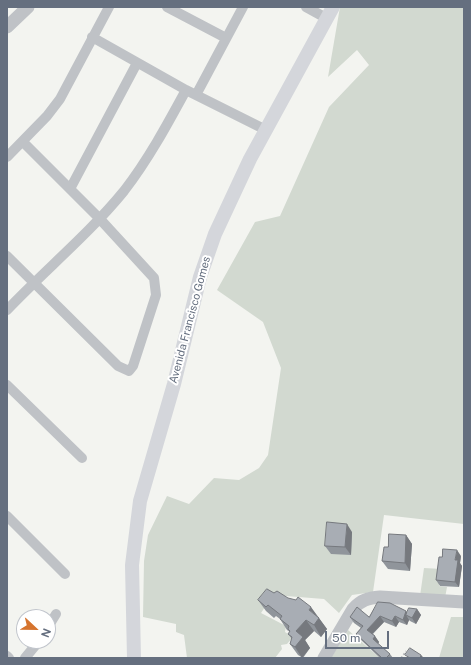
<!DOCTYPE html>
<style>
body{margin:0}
#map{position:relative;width:471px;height:665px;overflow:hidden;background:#f3f4f0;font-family:"Public Sans",sans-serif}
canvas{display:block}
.frame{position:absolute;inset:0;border:8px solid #656f7f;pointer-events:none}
.north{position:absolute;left:16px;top:609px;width:40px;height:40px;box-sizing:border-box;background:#fff;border:1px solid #c1c5cc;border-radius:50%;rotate:112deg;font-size:11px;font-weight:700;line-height:16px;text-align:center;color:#656f7f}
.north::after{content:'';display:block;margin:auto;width:14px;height:18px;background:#d6742e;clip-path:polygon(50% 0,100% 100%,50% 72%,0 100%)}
.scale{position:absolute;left:325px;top:631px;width:64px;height:18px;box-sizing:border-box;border:2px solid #656f7f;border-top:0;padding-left:5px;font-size:12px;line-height:14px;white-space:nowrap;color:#656f7f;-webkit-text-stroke:3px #fff;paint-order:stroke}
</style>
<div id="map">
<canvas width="471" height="665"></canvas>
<div class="frame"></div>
<div class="north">N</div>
<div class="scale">50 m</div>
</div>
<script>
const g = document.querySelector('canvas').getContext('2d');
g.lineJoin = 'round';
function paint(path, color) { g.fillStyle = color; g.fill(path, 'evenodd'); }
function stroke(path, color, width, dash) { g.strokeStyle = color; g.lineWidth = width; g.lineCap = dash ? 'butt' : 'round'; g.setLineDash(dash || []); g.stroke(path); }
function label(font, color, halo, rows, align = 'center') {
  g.font = font + ' "Public Sans",sans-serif'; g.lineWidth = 4; g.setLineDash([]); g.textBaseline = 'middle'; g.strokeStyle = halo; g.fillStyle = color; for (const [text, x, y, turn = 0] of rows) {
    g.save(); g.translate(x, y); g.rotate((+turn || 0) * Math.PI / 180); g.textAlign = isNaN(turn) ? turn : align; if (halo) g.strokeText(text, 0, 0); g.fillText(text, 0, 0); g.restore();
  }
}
paint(new Path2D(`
 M340 7H464V524L384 515 373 592 352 595 339 613 324 599 273 595 261 613 286 626 285 632 293 637 287 644 281 645 282 649 275 658H187L184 635 176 632V624L143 617 144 561 148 535 167 496 189 504 214 478 239 480 259 468 268 455 281 368 263 322 217 290 255 222 280 216 329 107 369 65 357 50 328 77Z
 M424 568 442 569 439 586 447 587 445 598 420 596Z
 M451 617H464V658H439Z
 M348 630 380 658H331Z`), '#d2d9d0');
stroke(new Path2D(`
 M401 658 406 651`), '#b7b9bc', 1.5, [2, 2]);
stroke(new Path2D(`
 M167 7 226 38
 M306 7 326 18
 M92 37 186 90 266 130
 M196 95 243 7
 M7 157 47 116 60 99 109 7
 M70 189 137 63
 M7 256 118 366 129 371 133 366 156 295 154 278 99 218 23 142
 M7 310C45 270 89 234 124 191 148 160 167 125 186 90
 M7 385 82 458
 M7 516 65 574
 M48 627 56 614
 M7 656 9 658
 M25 658 39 641`), '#bfc2c6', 10);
stroke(new Path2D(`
 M7 27 28 7
 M324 658 353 609C361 600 368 598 380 597L464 602`), '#bfc2c6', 13);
stroke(new Path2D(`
 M134 658 132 565 140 501 174 384 200 277 215 234 250 159 333 7`), '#d4d6db', 14);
paint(new Path2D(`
 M352 532 351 555 331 554 325 546Z
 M406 535 412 544 410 571 388 569 382 561 388 547Z
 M461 556 460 563 462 566 459 587 440 586 436 580Z
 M274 593 318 617 327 629 321 637 314 631 305 640 310 648 303 658 298 655 290 644 292 639 288 634 290 632 287 630 280 619 276 616 274 618 266 611 258 600Z
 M417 609 421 615 416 624 410 621 409 620 407 625 399 622 396 627 384 622 373 634 379 642 378 644 390 654 393 658H380L360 639 356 634 361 628 354 623 350 617H369L406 611 407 613Z`), '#90959b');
paint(new Path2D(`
 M347 524 352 532 351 555 345 547Z
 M406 535 412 544 410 571 405 563Z
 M457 550 461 556 460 563 462 566 459 587 455 582V560Z
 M311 607 319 618 309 610Z
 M417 609 421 615 416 624 412 618Z
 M406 611 410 617 406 615 409 620 407 625 403 620Z
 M380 616 384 622 371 635 367 630Z
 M395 616 399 622 396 627 392 621Z
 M319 618 327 629 321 637 314 625Z
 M306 620 314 631 305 640 310 648 302 658 295 647 296 631Z
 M375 636 379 642 377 645 373 639Z
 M421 655 424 658H420Z`), '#76797e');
const building = new Path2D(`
 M327 522 347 524 345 547 325 546Z
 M389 534 406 535 405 563 382 561 384 547H388Z
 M443 549 457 550 455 560H458L455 582 436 580 439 557H442Z
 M267 589 274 593 277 591 288 598 296 600 298 597 311 607 309 610 319 618 314 625 306 620 296 631 303 637 295 647 290 644 292 637 288 634 290 631 288 629 289 626 280 619 282 616 268 605 266 607 258 600Z
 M378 602 390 603 406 611 403 620 395 616 392 621 380 616 367 630 375 636 373 639 390 654 386 658H382L356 634 363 626 350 617 357 607 369 617Z
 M409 608 417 609 412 618 406 615Z
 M410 648 421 655 420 658H410L405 655Z`);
paint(building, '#a8adb4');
stroke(building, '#76797e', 1);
label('11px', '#656f7f', '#fff', [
 ["Avenida Francisco Gomes",190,320,-75]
]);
</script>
